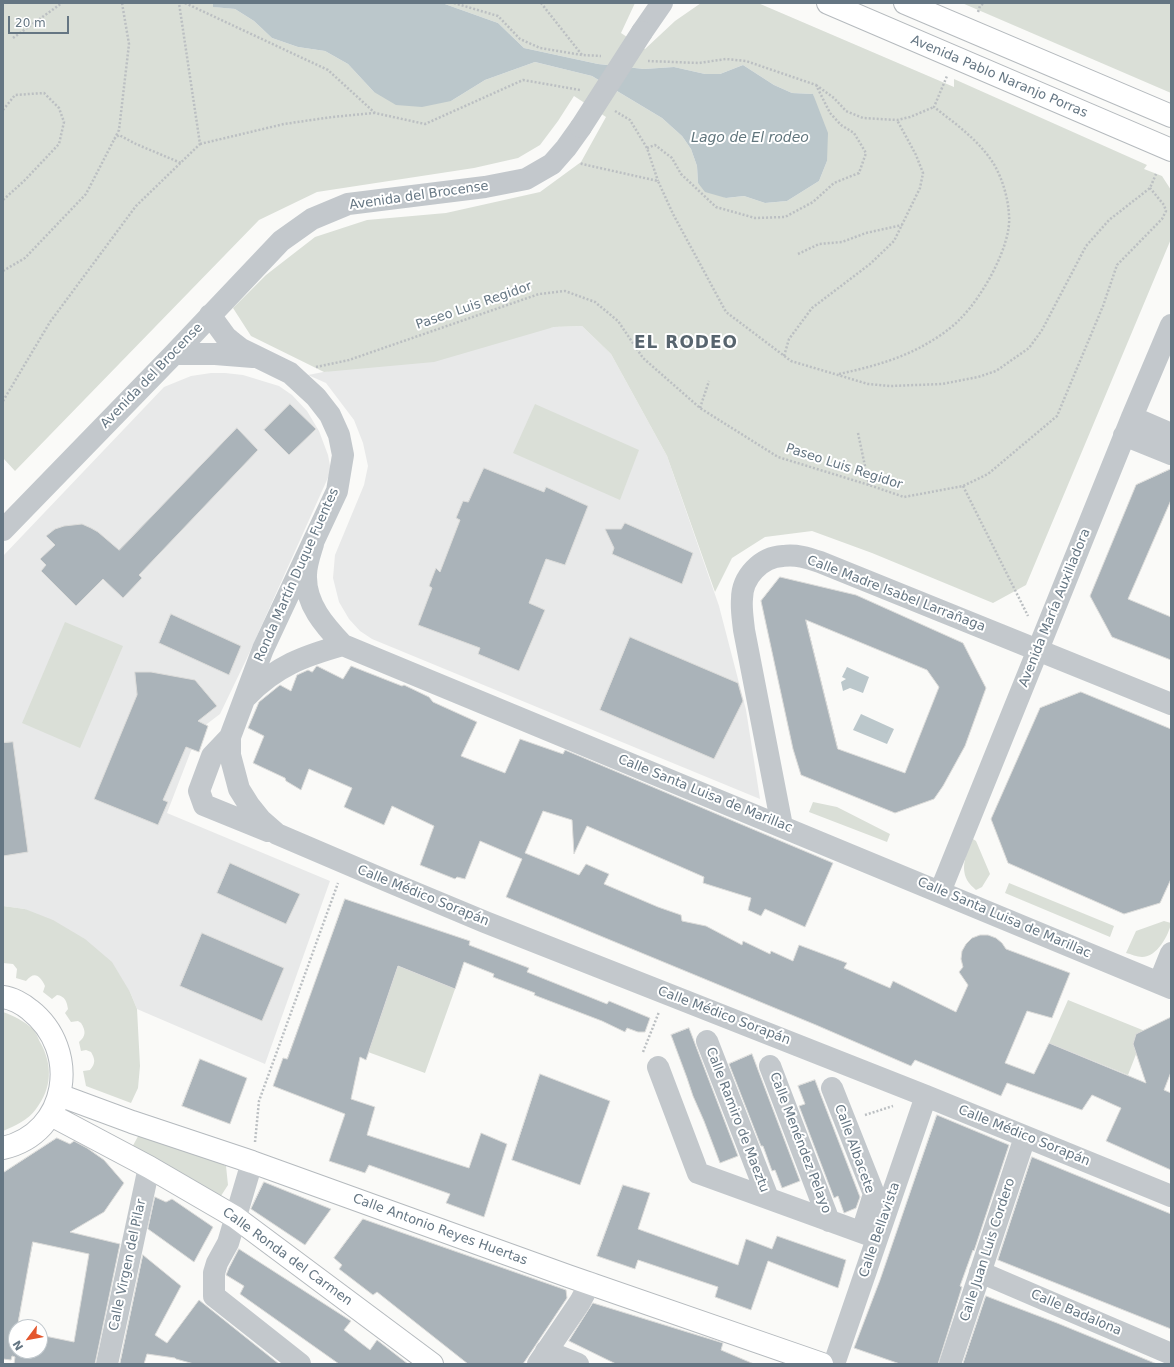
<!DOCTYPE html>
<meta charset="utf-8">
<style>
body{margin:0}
#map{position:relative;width:1174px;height:1367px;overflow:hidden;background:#fafaf8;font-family:"DejaVu Sans",sans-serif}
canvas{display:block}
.frame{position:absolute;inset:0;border:4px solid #657683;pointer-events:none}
.north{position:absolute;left:8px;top:1319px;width:40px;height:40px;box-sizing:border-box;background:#fff;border:1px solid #c1c8cd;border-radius:50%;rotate:238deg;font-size:11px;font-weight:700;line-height:16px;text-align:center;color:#657683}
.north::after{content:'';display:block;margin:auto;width:14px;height:18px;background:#e4572e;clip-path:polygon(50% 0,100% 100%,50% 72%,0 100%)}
.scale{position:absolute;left:8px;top:16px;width:61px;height:18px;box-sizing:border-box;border:2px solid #657683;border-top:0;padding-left:5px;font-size:12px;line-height:14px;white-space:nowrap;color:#657683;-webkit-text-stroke:3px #fff;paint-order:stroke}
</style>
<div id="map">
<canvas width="1174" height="1367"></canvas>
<div class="frame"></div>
<div class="north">N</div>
<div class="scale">20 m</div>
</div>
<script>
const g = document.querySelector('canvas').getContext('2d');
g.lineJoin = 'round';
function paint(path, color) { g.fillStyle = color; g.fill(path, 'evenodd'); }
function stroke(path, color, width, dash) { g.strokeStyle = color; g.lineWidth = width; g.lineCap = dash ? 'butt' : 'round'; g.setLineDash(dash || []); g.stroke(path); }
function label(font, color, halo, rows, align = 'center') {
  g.font = font + ' "DejaVu Sans",sans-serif'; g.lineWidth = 4; g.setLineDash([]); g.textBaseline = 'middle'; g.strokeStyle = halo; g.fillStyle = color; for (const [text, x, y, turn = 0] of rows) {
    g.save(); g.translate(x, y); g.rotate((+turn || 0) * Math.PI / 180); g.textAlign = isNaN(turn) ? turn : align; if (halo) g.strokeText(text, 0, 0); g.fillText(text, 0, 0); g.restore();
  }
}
paint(new Path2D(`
 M582 326 611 354 667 456 719 606 746 710 760 799 372 639 360 631 349 619 339 602 333 578 335 555 364 485 368 466 363 443 354 420 326 383 308 375 554 327Z
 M211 373H225L243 375 279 386 292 395 307 411 319 431 328 455 331 471 247 658 220 714 199 730 167 813 330 881 265 1064 137 1009 130 992 25 909 3 906V556L164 387 191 376Z`), '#e8e9e9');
paint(new Path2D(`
 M3 3H213L214 7 235 9 254 21 272 38 298 47 325 51 348 64 374 92 451 101 485 80 535 62 592 76 662 118 682 136 691 149 697 166 698 183 726 198 744 196 765 203 787 201 819 181 827 161 813 94 792 93 774 85 743 65 720 74H705L674 67 644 69 598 64 524 48 498 23 442 3H635L621 33 645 49 675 21 701 3H758L954 87V79L1147 165 1144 169 1162 176 1171 190V239L1026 585 993 603 872 553 812 531 765 537 732 558 715 592 667 456 611 354 582 326 554 327 434 362 324 372 251 336 233 308 266 275 315 237 367 220 446 213 540 192 581 162 606 117 574 96 558 121 540 145 518 158 474 168 317 192 259 220 15 471 3 458Z
 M962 3H1171V93Z
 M535 404 639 450 620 500 513 453Z
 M65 622 123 646 80 748 22 723Z
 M813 802 837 807 890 834 887 842 809 812Z
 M973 839 976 841 990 874 982 887 976 890C973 887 969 884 967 880 960 866 967 851 973 839Z
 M1009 883 1114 926 1110 937 1005 893Z
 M3 906 25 909 53 920 85 939 112 962 130 992 137 1009 140 1066 138 1088 131 1103 86 1086 83 1071 90 1070C96 1063 95 1059 91 1052L86 1050 81 1051 79 1042C86 1036 86 1031 81 1023L78 1021 71 1022 65 1013 68 1009C67 1002 65 996 57 995L52 999 43 992 45 986C40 975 34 971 26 981L16 978 17 969 13 964 3 963Z
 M1164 921 1171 923C1169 935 1157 957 1142 957 1137 957 1131 954 1126 953L1136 931Z
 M398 966 455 989 425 1073 368 1052Z
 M1068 1000 1145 1031 1128 1075 1049 1043Z
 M3 1012C14 1016 24 1021 33 1029 36 1032 38 1038 40 1042 53 1065 52 1088 36 1109 28 1120 15 1126 3 1131Z
 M142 1129 226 1166 228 1185 217 1202 130 1151Z`), '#dadfd7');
paint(new Path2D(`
 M213 3H442L498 23 524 48 598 64 644 69 674 67 705 74H720L743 65 774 85 792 93 813 94 828 133 827 161 819 181 787 201 765 203 744 196 726 198 705 192 698 183 697 166 691 149 682 136 662 118 592 76 535 62 485 80 451 101 422 107 396 105 374 92 348 64 325 51 298 47 272 38 254 21 235 9 213 7Z
 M847 667 869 677 863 693 850 688 843 691 841 682 846 679 842 677Z
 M861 714 894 729 887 744 853 730Z`), '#bbc7cb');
const building = new Path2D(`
 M290 404 316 429 289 455 264 430Z
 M237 428 258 450 139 575 142 578 123 598 103 579 76 606 41 571 46 565 40 559 55 545 46 536 55 529 64 526 82 524 91 528 98 532 119 550Z
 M484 468 544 492 546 487 588 506 565 565 546 559 529 603 545 610 519 671 478 654 480 648 418 625 432 588 429 586 436 568 440 572 460 520 456 518 463 501 468 502Z
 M1171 469V500L1128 599 1171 617V660L1112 637 1090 596 1136 485Z
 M625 523 693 553 682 584 612 554 614 548 605 529H621Z
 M780 577 856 595 963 643 986 688 965 746 943 786 934 799 895 813 801 775 793 749 761 601ZM806 620 927 670 939 687 905 773 838 749Z
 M171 614 241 646 229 675 159 643Z
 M630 637 738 683 743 701 714 759 600 710Z
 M317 666 343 679 351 666 402 686 404 685 429 697 433 702 477 722 461 756 505 773 520 739 563 754 565 750 833 863 805 927 765 909 761 916 748 910 751 898 703 883 704 877 587 826 574 854 572 820 543 811 525 853 579 875 586 864 609 874 604 884 658 907 681 915 682 921 706 926 742 945 743 941 770 954 771 951 793 961 799 945 847 963 844 968 890 988 893 981 956 1012 968 985 959 972 963 967 961 959 962 951 966 944 972 938 980 935H988L996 938 1002 943 1006 949 1070 973 1052 1018 1027 1011 1005 1063 1034 1074 1049 1043 1146 1083 1133 1044 1136 1034 1171 1017V1072L1164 1090 1171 1093V1170L1106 1141 1121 1108 1092 1095 1082 1110 1007 1083 1001 1096 915 1060 911 1066 816 1025 506 897 522 859 480 841 465 879 457 877 455 879 420 865 434 826 392 806 384 825 344 807 352 788 309 769 301 790 286 781 285 778 253 763 264 736 248 728 259 702 280 685 291 691 297 675 308 670 312 672Z
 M135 672H151L195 680 217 706 198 721 208 726 199 752 186 747 163 800 168 802 158 825 94 799 137 695Z
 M1081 692 1171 729V879L1160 903 1124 914 1008 863 991 819 1040 708Z
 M13 742 28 852 3 856V743Z
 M230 863 300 894 286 924 217 893Z
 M345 899 470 941 469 945 529 968 527 972 607 1004 609 1001 650 1018 645 1032H638L627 1028 625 1032 602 1021 534 995 535 993 493 977 494 974 464 962 455 989 398 966 366 1060 360 1057 351 1099 375 1107 367 1135 469 1168 481 1133 507 1144 484 1217 446 1203 450 1194 369 1165 365 1173 329 1161 345 1114 273 1086 283 1058 287 1059Z
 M202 933 284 968 262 1021 180 986Z
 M689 1028 738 1156 720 1163 704 1121 693 1096 687 1078 671 1035Z
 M752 1054 800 1181 782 1188 775 1170 772 1171 763 1146H761L729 1064Z
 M200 1059 247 1078 230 1124 182 1106Z
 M540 1074 610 1101 580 1185 512 1160Z
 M815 1080 860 1197 856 1208 844 1213 838 1196 834 1198 799 1106 805 1104 798 1086Z
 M937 1115 1009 1145 974 1251 973 1250 960 1286 962 1287 938 1364H900L854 1348 880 1280Z
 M57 1138 70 1144 74 1141 87 1148 104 1160 124 1183 104 1212 70 1232 120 1244 95 1364H14L15 1357 12 1356 11 1360 3 1359V1173ZM33 1242 89 1254 74 1342 40 1335V1351H16V1327H17Z
 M1032 1157 1171 1214V1329L998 1260Z
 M264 1182 331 1209 305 1245 251 1209Z
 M623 1185 650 1193 638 1229 738 1265 746 1239 772 1249 777 1236 846 1260 838 1288 768 1261 751 1310 715 1297 718 1287 638 1260 635 1269 597 1256Z
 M155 1197 166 1202 172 1199 213 1227 194 1262 148 1229Z
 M363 1219 566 1290 567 1298 523 1364H468L377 1292 373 1295 339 1269 342 1265 334 1258Z
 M239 1249 351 1321 344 1330 370 1350 377 1340 408 1364H339L240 1294 244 1286 226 1275 229 1268Z
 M143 1255 181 1286 155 1335 167 1343 199 1300 279 1364H194L176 1359 175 1358 147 1354 144 1364H120Z
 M986 1296 1057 1323 1157 1364H963Z
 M593 1303 723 1343 721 1350 754 1364H616L569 1341Z`);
paint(building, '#aab3b9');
stroke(building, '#dcdcda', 1);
const major = new Path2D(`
 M828 3 1171 150
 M905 3 1171 116
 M3 997C12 998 23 1004 30 1010 81 1050 69 1133 3 1148
 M59 1095 132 1122 252 1162 568 1276 822 1364
 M51 1115 149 1167 235 1217 432 1364`);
stroke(major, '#b5babe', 24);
stroke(new Path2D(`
 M185 3 328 70 375 113 425 124 523 80 580 90
 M454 3 498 16 520 39 540 48 582 55 601 56
 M541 3 582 55
 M978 12 980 6 984 3
 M13 38 62 3
 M816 85 834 98 846 111 863 118 897 120 910 117 934 107
 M3 110 15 95 44 93 59 108 64 122 59 144 24 181 3 200
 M615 111 630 120 647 148 658 181
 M114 139 119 135 136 144 181 163
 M200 144 284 124 332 117 374 113
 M647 148 655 145 672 158 681 174 716 207 755 218 785 217 813 202 834 183 859 173 866 153 854 133 841 125 830 113 816 85 746 61 726 59 699 63 648 61
 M581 163 582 164 658 181 673 214 726 312 791 361 868 384 890 386 942 384 978 377 996 371 1029 348 1042 330 1086 246 1109 220 1150 188 1156 174
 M798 254 819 244 842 242 866 233 902 225
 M3 271 25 258 86 194 119 130 129 44 122 3
 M784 356 789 339 812 308 870 264 894 241 920 188 923 173 916 155 897 120
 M316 367 349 360 539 294 565 291 595 302 618 321 643 358 700 408 778 457 869 485 904 497 963 486 988 474 1057 416 1103 306 1117 265 1162 219 1166 211 1164 205 1150 188
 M839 374C866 368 894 361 919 348 934 340 950 330 961 318 982 297 1012 245 1009 215 1008 198 1003 181 995 166 980 141 957 125 934 107L947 76
 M3 401 50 322 136 206 200 144 179 3
 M700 408 709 381
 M858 433 869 485
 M963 486 1028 616
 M643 1052 659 1012
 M865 1115 893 1106
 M255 1142 259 1101 338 883`), '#bbbfc2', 2.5, [2, 2]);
stroke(new Path2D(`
 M642 32 662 3
 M210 315 226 337 232 342 241 349 290 373 316 397 330 415 339 435 343 455 337 491 263 649 230 737 212 756 199 791 204 805 268 831
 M174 354H215L253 357
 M1132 417 1171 434
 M1124 435 1171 454
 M3 530 174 354 281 241 312 219 348 204 485 187 526 179 552 164 566 148 581 127
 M313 544C310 554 306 565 306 575 305 604 325 626 343 645L1171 988
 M247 696C276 666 304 656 343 645
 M230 737V755L239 789 249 805 261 820 277 834 387 881 485 922 926 1096 1171 1196
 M782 826 744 630C743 620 741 609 742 599 742 577 761 557 783 556 796 554 808 558 820 562L1171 704
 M940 892 1132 417 1171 325
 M1159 983 1171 953
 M707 1041 768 1198
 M770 1066 829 1221
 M658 1067 698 1173 877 1238
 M832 1088 874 1194 862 1232
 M252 1162 228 1243 217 1263 214 1273V1296L300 1364
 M980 1272 1171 1354
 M546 1351 578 1364
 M107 1364 149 1167
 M538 1364 580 1302 590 1283
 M834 1364 926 1096
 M950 1364 1025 1137`), '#c3c8cc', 22);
stroke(major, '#fff', 22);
stroke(new Path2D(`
 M581 127 642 32`), '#c3c8cc', 22);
label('13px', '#657683', '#fff', [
 ["Avenida Pablo Naranjo Porras",999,77,23],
 ["Avenida del Brocense",419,196,-8],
 ["Paseo Luis Regidor",474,306,-19],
 ["Avenida del Brocense",152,376,-46],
 ["Paseo Luis Regidor",844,467,18],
 ["Ronda Martín Duque Fuentes",297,575,-66],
 ["Calle Madre Isabel Larrañaga",896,594,21],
 ["Avenida María Auxiliadora",1055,608,-68],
 ["Calle Santa Luisa de Marillac",705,794,22],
 ["Calle Médico Sorapán",423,896,22],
 ["Calle Santa Luisa de Marillac",1004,918,23],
 ["Calle Médico Sorapán",724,1016,21],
 ["Calle Ramiro de Maeztu",737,1120,69],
 ["Calle Médico Sorapán",1024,1136,22],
 ["Calle Menéndez Pelayo",800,1143,69],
 ["Calle Albacete",854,1149,70],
 ["Calle Antonio Reyes Huertas",440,1230,20],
 ["Calle Bellavista",880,1230,-71],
 ["Calle Juan Luis Cordero",988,1250,-72],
 ["Calle Ronda del Carmen",287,1257,36],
 ["Calle Virgen del Pilar",128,1265,-78],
 ["Calle Badalona",1076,1313,23]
]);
label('italic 14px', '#60757c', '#fff', [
 ["Lago de El rodeo",750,138]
]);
g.letterSpacing = '1px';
label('bold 17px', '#57646e', '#fff', [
 ["EL RODEO",686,344]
]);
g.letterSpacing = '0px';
</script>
